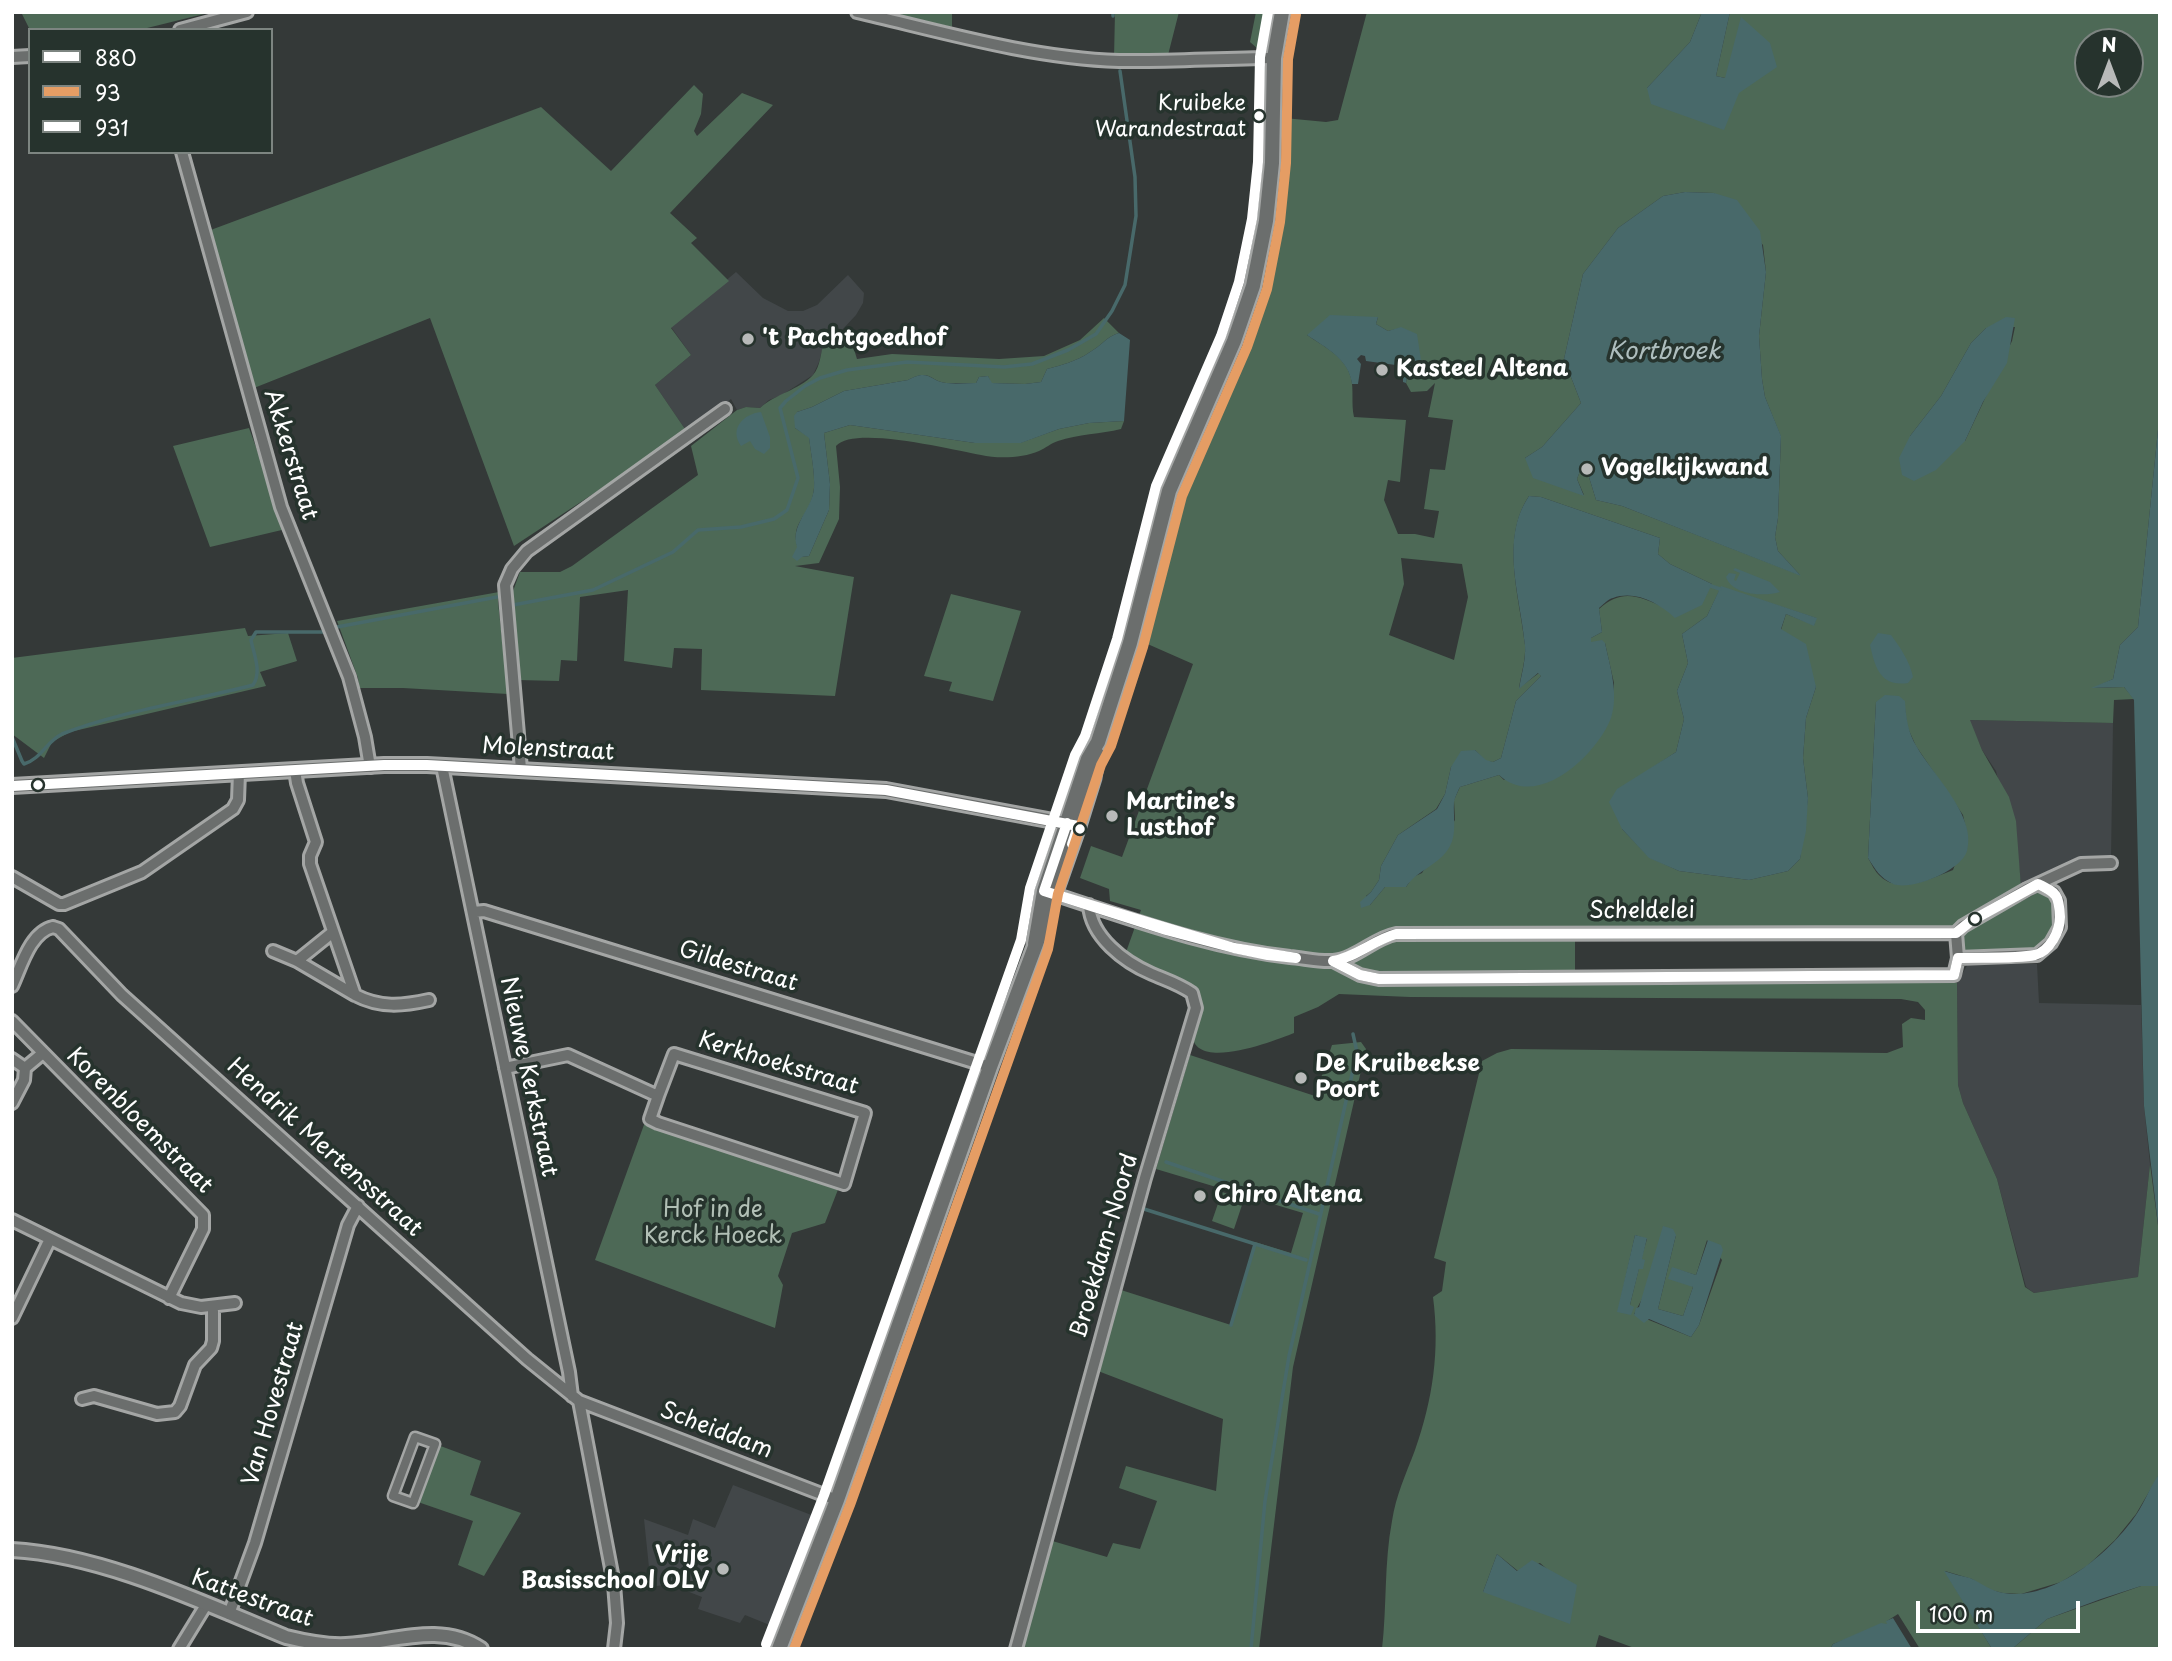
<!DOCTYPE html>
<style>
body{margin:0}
#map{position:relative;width:2172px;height:1661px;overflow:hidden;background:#343938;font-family:"Playpen Sans",sans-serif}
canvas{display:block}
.frame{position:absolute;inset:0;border:14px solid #fff;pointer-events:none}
.legend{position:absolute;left:28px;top:28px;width:245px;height:126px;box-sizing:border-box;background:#26332d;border:2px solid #7d8581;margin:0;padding:9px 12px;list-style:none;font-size:21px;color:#fff}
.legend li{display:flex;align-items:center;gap:14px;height:35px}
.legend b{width:35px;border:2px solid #7d8581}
.north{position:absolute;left:2074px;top:28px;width:70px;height:70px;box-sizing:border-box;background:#26332d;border:2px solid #7d8581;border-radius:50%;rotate:0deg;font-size:19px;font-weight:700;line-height:28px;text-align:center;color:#fff}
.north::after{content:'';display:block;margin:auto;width:24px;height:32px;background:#b8bab9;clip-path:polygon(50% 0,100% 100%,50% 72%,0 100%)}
.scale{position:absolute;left:1916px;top:1601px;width:164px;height:32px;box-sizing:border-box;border:4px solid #fff;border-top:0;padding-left:9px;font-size:21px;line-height:24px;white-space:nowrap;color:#fff;-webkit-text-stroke:5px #26332d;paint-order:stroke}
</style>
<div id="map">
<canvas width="2172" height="1661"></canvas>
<div class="frame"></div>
<ul class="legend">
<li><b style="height:9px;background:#fff"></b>880</li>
<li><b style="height:9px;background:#e59d64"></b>93</li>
<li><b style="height:9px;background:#fff"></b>931</li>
</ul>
<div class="north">N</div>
<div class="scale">100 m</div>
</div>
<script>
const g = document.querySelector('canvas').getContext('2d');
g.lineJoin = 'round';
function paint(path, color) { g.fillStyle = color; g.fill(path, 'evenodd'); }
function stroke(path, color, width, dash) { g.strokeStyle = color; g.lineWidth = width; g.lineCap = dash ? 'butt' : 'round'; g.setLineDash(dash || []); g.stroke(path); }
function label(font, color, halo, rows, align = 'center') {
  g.font = font + ' "Playpen Sans",sans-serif'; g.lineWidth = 7; g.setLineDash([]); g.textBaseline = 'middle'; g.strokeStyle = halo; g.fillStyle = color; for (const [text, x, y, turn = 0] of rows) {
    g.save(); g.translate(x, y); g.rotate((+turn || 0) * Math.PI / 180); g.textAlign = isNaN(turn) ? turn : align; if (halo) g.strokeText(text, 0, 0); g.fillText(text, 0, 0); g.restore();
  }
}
paint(new Path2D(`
 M736 272 763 298 788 311H803L817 305 848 275 864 293 863 303 856 315 842 330 824 343 819 362 813 375 782 395 769 400 760 408 746 407 737 410 731 399 687 432 655 385 691 355 671 327Z
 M1969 720 2113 723 2111 859 2060 866 2021 887 2019 866 1996 771 1982 750Z
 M1968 964H2037L2039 1003 2141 1005 2144 1106 2150 1164 2138 1277 2034 1293 2026 1287 1997 1179 1963 1103 1958 1085 1957 983Z
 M733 1485 814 1516 777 1628 745 1615 740 1623 698 1609 702 1597 669 1584 651 1587 644 1519 688 1535 693 1519 715 1528Z`), '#424749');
paint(new Path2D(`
 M21 12H212L139 30H30Z
 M881 12H952V27Z
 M1115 12H1179L1168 55 1114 58Z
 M1256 12H1274L1269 40 1258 49 1250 42Z
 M1367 12H1702L1690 42 1647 88 1725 78 1716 76 1730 12H2160V410L2138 627 2120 645 2113 679 2094 688 2124 687 2134 699 2114 700 2113 723 1970 720 1982 750 2009 797 2016 821 2021 887 1950 928 1575 929V982L1945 980 1957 983 1958 1085 1963 1103 1997 1179 2025 1287 2034 1293 2138 1277 2150 1164 2160 1241V1473L2136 1514 2115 1540 2087 1566 2061 1582 2021 1594 2003 1593 1987 1589 1972 1579 1945 1571 1992 1649H1920L1898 1614 1887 1621 1888 1624 1833 1644 1830 1649H1637L1599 1635 1595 1649H1382C1387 1606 1384 1563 1392 1521 1396 1495 1406 1474 1415 1450 1433 1399 1440 1350 1433 1297L1442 1291 1446 1262 1434 1258 1482 1061 1497 1053 1511 1049 1887 1053 1903 1047 1902 1024 1911 1018 1925 1020V1010L1918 1002 1901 999 1410 997 1339 994 1318 1007 1294 1017V1033C1276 1040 1194 1073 1192 1034 1191 1016 1206 1005 1194 988L1125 955 1141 910 1110 901 1109 889 1080 878 1091 846 1122 857 1193 664 1143 642 1197 460 1217 424 1262 307 1279 202 1284 118 1326 122 1338 120ZM2088 42H2130V84H2088ZM1685 192 1714 193 1763 245 1766 272 1759 336 1762 379 1765 397 1781 437 1778 518 1775 537 1778 551 1800 575 1622 506 1596 500 1589 477 1595 467 1583 462 1577 479 1584 495 1525 458 1542 447 1581 403 1564 359 1583 274 1618 228 1663 196ZM1378 317 1376 324 1388 331 1401 328 1408 373 1406 383 1411 392 1427 391 1435 383 1428 417 1453 420 1445 470 1430 469 1424 509 1439 511 1434 538 1415 534H1398L1384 500 1388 480 1400 482 1406 420 1354 417C1351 404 1354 390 1351 378 1346 357 1323 346 1307 335ZM2015 327 2012 341 1965 441 1910 436 1941 396 1971 343 1986 328ZM1529 496 1541 497 1660 538 1658 554 1670 564 1712 584 1665 608C1639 596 1622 588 1599 609L1602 632 1591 638V643H1605L1614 683 1611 716 1504 780 1499 775 1460 787 1454 800 1455 820 1422 873 1413 877 1406 887H1385L1370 905 1366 896 1371 892 1379 880 1381 866 1398 835 1436 809 1445 794 1451 767 1475 750 1486 761 1493 762 1501 758 1516 701 1541 676 1539 673 1519 688C1521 675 1526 659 1525 645 1520 598 1500 539 1529 496ZM1401 558 1462 564 1468 597 1454 660 1389 635 1404 584ZM1721 587 1816 618 1814 625 1786 614 1781 630 1816 687 1806 718 1803 758 1808 798 1800 859 1788 871 1749 880 1679 871 1649 857 1622 829 1649 770 1676 752 1684 719 1677 691 1688 663 1682 634 1707 616ZM1904 701 1907 726 1916 746 1963 815 1967 833 1953 870C1932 878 1899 895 1880 876 1875 872 1871 863 1868 858L1876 702ZM1635 1235 1647 1239 1641 1259 1643 1269 1639 1268 1630 1305 1618 1312ZM1676 1235 1658 1309 1683 1316 1693 1287 1672 1268 1696 1275 1707 1240 1722 1260 1699 1325 1691 1337 1634 1314ZM1497 1554 1518 1571 1540 1563 1547 1569 1483 1592Z
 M694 85 703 94 701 114 694 131 697 136 742 93 773 105 670 213 697 238 691 243 729 281 671 328 691 355 655 385 687 432 514 546 430 318 254 388 208 231 541 107 611 171Z
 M1104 318 1119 333C1107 336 1101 346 1090 352 1077 361 1062 365 1047 369L1041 382 1025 384 991 383 988 376 979 377 976 383C966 383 956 383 946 383 930 381 930 368 908 380L844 391 812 407 797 412 795 428 809 437C811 454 815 472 814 488 811 520 784 522 802 557L809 556 829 510 830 484 824 433 850 425 975 443H1020L1059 429 1089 423 1124 421 1121 429C1101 434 1078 434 1058 441 1051 443 1046 448 1039 451 1023 458 998 459 981 455 953 450 854 425 836 446L840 487 839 519 819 563 795 566 854 577 835 696 701 690 702 649 674 648 672 668 624 661 628 590 580 597 577 661 561 660 559 681 518 680 513 591 520 572H560L572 566 698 475 691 446 737 410 746 407 760 408C775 394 799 390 813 375 821 366 820 353 824 343L842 330 853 346 857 359 892 354 999 359 1044 356 1080 340Z
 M249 428 286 529 210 547 173 446Z
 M499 592 498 602 508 694 403 688H359L358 678 337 621Z
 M951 594 1021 611 993 701 949 691 952 682 924 676Z
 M245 628 248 636 288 633 297 661 260 672 266 686 70 732 52 742 44 758 12 734V658Z
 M2039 892 2049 895 2056 902C2055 922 2055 938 2037 950L1964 953 1963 932Z
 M1361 1042 1366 1049 1293 1367 1259 1649H1021L1049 1540 1107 1557 1113 1543 1140 1549 1157 1501 1119 1488 1126 1466 1216 1491 1223 1419 1098 1371 1121 1290 1231 1325 1255 1242 1291 1253 1303 1213 1156 1169 1190 1055 1315 1096 1332 1045Z
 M645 1122 839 1187 825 1223 792 1233 778 1276 783 1285 775 1328 595 1260Z
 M1222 1192 1244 1199 1234 1229 1212 1221Z
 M435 1444 481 1461 470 1495 521 1513 484 1576 458 1565 473 1521 415 1501Z
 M2141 1586H2160V1649H2012L2047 1619Z`), '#4d6956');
paint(new Path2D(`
 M1702 12H1730L1716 76 1725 78 1741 17 1770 43 1777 67 1739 93 1724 130 1651 104 1647 88 1690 42Z
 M1685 192 1714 193 1737 200 1760 231 1766 272 1759 336 1762 379 1765 397 1781 436 1778 518 1775 537 1778 551 1801 576 1622 506 1596 500 1589 477 1594 466 1583 463 1577 479 1584 496 1533 478 1525 458 1542 447 1581 403 1564 359 1583 274 1618 228 1663 196Z
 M1330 315 1378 317 1376 324 1388 331 1401 327 1417 334 1421 360 1408 373 1406 383 1403 382V366L1366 361 1365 356 1361 355 1357 359 1361 364 1358 384H1352C1349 359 1326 348 1307 335Z
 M2006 317 2015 318 2007 363 1983 402 1965 441 1936 470 1914 481 1902 475 1899 458 1910 436 1941 396 1971 343 1986 328Z
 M1119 333 1130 340 1124 421 1089 423 1059 429 1021 443H975L850 425 824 433 830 484 829 510 809 556 802 557 797 561 792 557 797 547C790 525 811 511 814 489 815 473 811 454 809 438L795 428 794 416 797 412 812 407 844 391 908 380C929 368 930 381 946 383 956 384 966 383 976 383L979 377 988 376 992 383 1025 384 1041 382 1047 369C1062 365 1077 361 1090 352 1101 346 1107 336 1119 333Z
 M2160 410V1241L2144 1106 2134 700 2124 687 2091 688 2113 679 2120 645 2138 627Z
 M761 412 770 437V448L764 454 755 449 750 441 741 446C729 429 743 414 761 412Z
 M1529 496 1541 497 1660 538 1658 554 1670 564 1712 584 1702 605 1675 618C1659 603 1635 590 1613 598 1608 599 1603 605 1599 608L1602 632 1591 638V642L1602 640 1605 643C1610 666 1619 694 1611 718 1597 755 1537 811 1499 775L1460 787C1458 791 1455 797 1454 802 1453 816 1457 833 1450 846 1440 865 1417 870 1406 887H1385L1370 905 1361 908 1360 902 1371 892 1379 880 1381 866 1398 835 1437 809 1445 794 1451 767 1461 751 1475 750 1486 760 1493 762 1501 758 1516 701 1541 676 1538 673 1519 689C1521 676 1526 660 1525 646 1521 598 1499 540 1529 496Z
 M1735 568 1770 582 1780 592C1764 597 1732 595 1726 577L1729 573 1736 574 1734 580 1736 581 1740 573 1733 570Z
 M1721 586 1817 618 1814 626 1786 614 1781 629 1806 644 1816 687 1806 718 1803 758 1808 798 1806 831 1800 859 1788 871 1749 880 1679 871 1649 858 1622 829 1609 802 1617 789 1676 752 1684 719 1677 691 1688 663 1682 634 1707 616Z
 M1878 633 1891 635C1900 647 1910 662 1913 677L1908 683C1880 687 1875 667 1870 645Z
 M1885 695 1899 696 1905 701C1906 718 1908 733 1917 747 1933 775 1977 816 1967 851 1961 871 1911 891 1893 884 1880 878 1875 869 1868 858L1876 702Z
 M1663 1226 1673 1229 1676 1235 1658 1309 1683 1316 1693 1287 1668 1279 1672 1267 1696 1275 1708 1240 1721 1245 1723 1250 1699 1325 1691 1337 1649 1319 1644 1323 1634 1315 1636 1308 1639 1307Z
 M1635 1235 1647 1238 1642 1259 1645 1260 1643 1269H1639L1630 1305 1634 1307 1631 1315 1617 1312Z
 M2160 1473V1586H2141L2101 1599 2047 1619 2012 1649H1992L1944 1571C1953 1574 1962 1576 1970 1578 1982 1583 1990 1591 2004 1593 2053 1601 2110 1553 2136 1515 2145 1502 2150 1486 2160 1473Z
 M1497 1554 1517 1571 1532 1560 1577 1585 1570 1624 1483 1592Z
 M1893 1618 1912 1649H1830L1833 1644 1881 1623 1887 1624 1886 1621Z`), '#48696a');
stroke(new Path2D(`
 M1113 12V16
 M1711 586 1720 589
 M511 599 513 605 593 590 673 552 698 530 741 527 774 519 787 510 798 478 780 408 786 401 805 386 820 378 847 370 907 362 1004 367 1032 364 1068 350 1096 334 1112 311 1125 285 1136 216 1135 177 1120 71
 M337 627 497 597
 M12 737 22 761 24 764C41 759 47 741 62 734 121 711 192 701 253 685 262 672 254 655 251 640L256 632H325
 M1166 1162 1319 1214
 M1144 1209 1306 1260
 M1231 1325 1255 1244
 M1251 1649 1265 1501 1289 1356 1357 1052 1353 1034`), '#48696a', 3.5);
const pedestrian = new Path2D(`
 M415 1437 435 1444 413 1503 393 1496Z`);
const minor = new Path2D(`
 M857 12C943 32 1031 58 1119 61 1171 62 1223 58 1274 58
 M180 30 247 12
 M12 57 30 56
 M182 152 281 507 349 677 365 737 370 767
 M442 766 569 1372 572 1396
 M521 769 505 585 512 569 527 551 725 409
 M295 770 297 783 316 842 310 856V864L355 995C380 1008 402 1006 429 1000
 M12 877 59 904H64L142 872 233 809 238 800 239 773
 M1047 892C1126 917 1207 948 1290 957 1303 958 1319 962 1333 961 1356 959 1374 938 1396 934L1956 933
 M473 912 484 911 990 1067
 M53 927 59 929 122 995 527 1359 579 1401 837 1500
 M273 951 297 961 355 995
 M1958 958 2037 955 2051 943 2060 927 2059 901 2054 892 2038 884
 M297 961 333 932
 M1333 961 1360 975 1379 979 1954 975 1958 958 1956 933 1963 926 2027 889 2081 864 2111 863
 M12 986C21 967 30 932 53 927
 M12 1021 203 1215V1229L169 1298
 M12 1059 25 1068
 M505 1068 568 1055 658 1096 674 1054 865 1113 844 1184 658 1123 650 1119 658 1096
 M12 1103 24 1080 25 1068 43 1053
 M12 1220 181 1303 201 1307 235 1303
 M12 1318 50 1239
 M82 1399 94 1396 157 1414 175 1412 180 1406 195 1365 211 1348 213 1341V1306
 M579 1401 614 1584 617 1623 614 1649
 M229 1614 255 1543 348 1225 358 1206
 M179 1649 206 1605
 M1016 1649 1145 1178 1196 1008 1192 993C1179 984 1166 980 1152 974 1124 962 1091 937 1089 905`);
const tertiary = new Path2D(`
 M12 786 384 765H427L886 790 1075 825
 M12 1550C103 1555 203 1603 286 1637 306 1642 326 1646 346 1645 391 1643 440 1621 481 1649`);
const secondary = new Path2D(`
 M1035 944 1044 891 1088 759 1098 742 1130 643 1169 491 1234 341 1253 286 1266 221 1272 163 1274 58 1282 12
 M779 1649 837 1500 990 1067 1045 920 1078 826 1093 778 1097 754`);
stroke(pedestrian, '#a4a6a5', 13);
stroke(minor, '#a4a6a5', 16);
stroke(tertiary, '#a4a6a5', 18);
stroke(secondary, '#a4a6a5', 19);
stroke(pedestrian, '#6b6e6d', 8);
stroke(minor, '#6b6e6d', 10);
stroke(tertiary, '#6b6e6d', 12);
stroke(secondary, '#6b6e6d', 14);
stroke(new Path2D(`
 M12 786 384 765H427L886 790 1078 826 1072 844
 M1067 823 1044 891 1166 930 1234 948
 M2038 884C2057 893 2059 895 2060 917 2060 931 2050 951 2035 955 2016 959 1979 957 1958 958L1954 975 1379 979 1360 975 1333 961C1356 957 1374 940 1396 934L1956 933 1971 921Z
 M1054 894 1234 948
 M1234 948 1296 958
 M1234 948 1268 955 1296 958`), '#fff', 10);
stroke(new Path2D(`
 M794 1649 850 1505 1048 949 1058 894 1101 765 1111 746 1143 647 1182 496 1247 347 1267 289 1280 222 1286 163 1288 59 1296 14`), '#e59d64', 10);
stroke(new Path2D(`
 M766 1644 824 1495 1021 940 1030 888 1075 755 1085 736 1117 639 1156 486 1221 336 1239 282 1252 219 1258 162 1260 57 1268 12`), '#fff', 10);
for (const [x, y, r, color] of [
 [1259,116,6,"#fff"],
 [748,339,7,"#b8bab9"],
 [1382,370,7,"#b8bab9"],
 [1587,469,7,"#b8bab9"],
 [38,785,6,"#fff"],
 [1112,816,7,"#b8bab9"],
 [1080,829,6,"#fff"],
 [1975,919,6,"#fff"],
 [1301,1078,7,"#b8bab9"],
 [1200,1196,7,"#b8bab9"],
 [723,1569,7,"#b8bab9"]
]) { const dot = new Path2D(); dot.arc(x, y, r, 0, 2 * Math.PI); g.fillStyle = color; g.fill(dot); stroke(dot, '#26332d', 2.5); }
label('21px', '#fff', '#26332d', [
 ["Kruibeke",1246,104],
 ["Warandestraat",1246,130]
], 'right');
label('bold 23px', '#fff', '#26332d', [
 ["'t Pachtgoedhof",762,339],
 ["Kasteel Altena",1396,370],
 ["Vogelkijkwand",1601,469],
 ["Martine's",1126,803],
 ["Lusthof",1126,829],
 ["De Kruibeekse",1315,1065],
 ["Poort",1315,1091],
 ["Chiro Altena",1214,1196],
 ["Vrije",709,1556,"right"],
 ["Basisschool OLV",709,1582,"right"]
], 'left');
label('23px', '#fff', '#26332d', [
 ["Akkerstraat",290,455,73],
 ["Molenstraat",548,750,3],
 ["Scheldelei",1642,912],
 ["Gildestraat",738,967,17],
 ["Kerkhoekstraat",778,1064,17],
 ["Nieuwe Kerkstraat",528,1077,78],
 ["Korenbloemstraat",139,1121,45],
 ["Hendrik Mertensstraat",324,1148,42],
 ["Broekdam-Noord",1105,1246,-74],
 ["Van Hovestraat",274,1404,-74],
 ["Scheiddam",716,1431,21],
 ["Kattestraat",252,1599,20]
]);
label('23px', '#b1bfb5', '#26332d', [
 ["Hof in de",713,1211],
 ["Kerck Hoeck",713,1237]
]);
label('italic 24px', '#aebebe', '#26332d', [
 ["Kortbroek",1664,352]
]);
</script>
